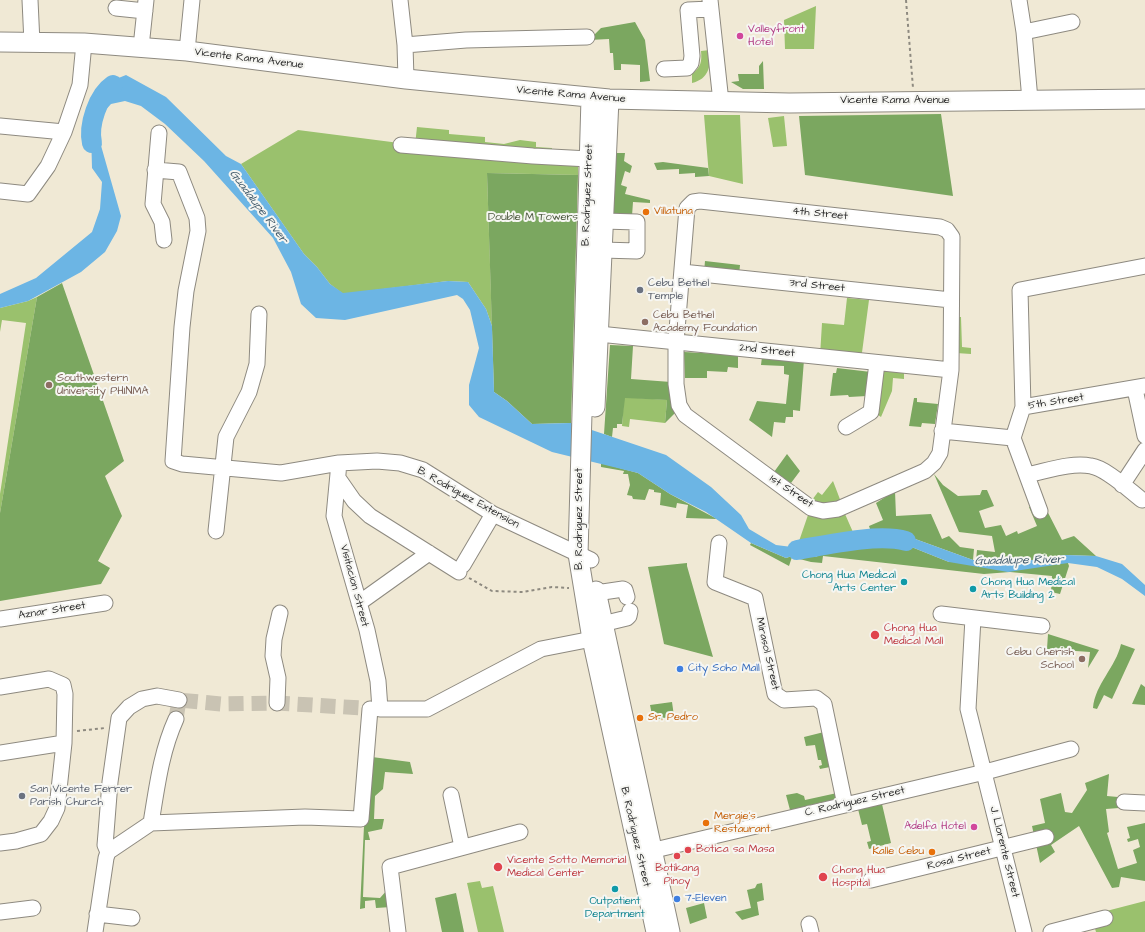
<!DOCTYPE html>
<style>
body{margin:0}
canvas{display:block;background:#f0e9d5}
</style>
<canvas width="1145" height="932"></canvas>
<script>
const g = document.querySelector('canvas').getContext('2d');
g.lineJoin = 'round';
function paint(path, color) { g.fillStyle = color; g.fill(path, 'evenodd'); }
function stroke(path, color, width, dash) { g.strokeStyle = color; g.lineWidth = width; g.lineCap = dash ? 'butt' : 'round'; g.setLineDash(dash || []); g.stroke(path); }
function label(font, color, halo, rows, align = 'center') {
  g.font = font + ' "Architects Daughter",sans-serif'; g.lineWidth = 4; g.setLineDash([]); g.textBaseline = 'middle'; g.strokeStyle = halo; g.fillStyle = color; for (const [text, x, y, turn = 0] of rows) {
    g.save(); g.translate(x, y); g.rotate((+turn || 0) * Math.PI / 180); g.textAlign = isNaN(turn) ? turn : align; if (halo) g.strokeText(text, 0, 0); g.fillText(text, 0, 0); g.restore();
  }
}
paint(new Path2D(`
 M816 6 814 49H785L784 20Z
 M710 50C711 66 709 79 692 83V74C701 67 702 62 701 51Z
 M704 115H740L743 184 709 176Z
 M784 116 787 146 773 147 768 118Z
 M417 127 449 130V134L485 137V142L504 144 520 140 536 142V147L552 148V154L578 156V175L487 173 492 326 486 309 468 282 448 281 343 294 330 284 317 267 304 254 241 164 298 130 415 145Z
 M37 297 0 513V494L26 323 2 320 0 332V308L28 301Z
 M847 298 869 300 861 360 820 356 822 323 844 325Z
 M955 317H961L962 347 971 348V354L956 353Z
 M883 369 904 372V379L893 378 892 391 881 417 875 413Z
 M624 397 667 400 665 423 630 419 629 427 622 426Z
 M833 481 841 502 817 505 812 500 818 492 822 495Z
 M845 514 856 539 797 547 808 515Z
 M480 881 482 888 493 886 504 932H478L467 883Z
 M1145 901V932H1096L1091 915Z`), '#9ac16d');
paint(new Path2D(`
 M635 22 645 40 650 81 640 82V65L621 64V70H614L613 53H610L609 39 589 40 601 28Z
 M763 61 764 89H743L731 82 739 81 738 74H759V66Z
 M941 114 953 196 805 175 799 116Z
 M616 153H625L624 161 632 166 630 173 625 171 621 185 627 187 625 194 650 200V203L633 202 632 216 611 215Z
 M663 162 708 168 709 176 695 177V173L679 174V169L657 170 654 163Z
 M487 173 578 175 571 423 532 424 507 401 494 392Z
 M705 261 740 265 739 275 704 272Z
 M62 283 124 461 105 476 122 516 98 561 110 568 101 584 0 601V513L37 297Z
 M610 345 633 346 631 379 671 382 675 413 665 423 667 400 625 398 622 424H617V428H613L612 437 604 434Z
 M684 352 738 355V368L728 367 727 372 707 371V378H685Z
 M762 357 804 360 800 411 793 410V417H786L785 423 774 422 772 437 749 420 757 401 786 404 789 375 784 374V366L761 365Z
 M837 368 871 372 867 396 849 397 848 395 830 396 833 373H836Z
 M914 398H917V402L938 404 935 424 922 423 921 427 909 426Z
 M787 454 800 471 791 483 774 472Z
 M601 463 638 473 670 494 717 519 686 518 688 505 677 503 676 508 660 505 661 493 654 492V490L649 489 645 500 633 499 632 496 627 495 630 485 628 474H623L624 471 601 467Z
 M934 474 943 485 958 496 980 495 982 490H987L994 506 979 511 985 528 1001 525 1006 536 1017 531 1018 534 1037 526 1029 507 1041 499 1062 540 1074 536 1096 556 1065 555 1026 561H976L977 550 995 552 992 536 959 532Z
 M895 491 896 516 931 514 942 539 949 536 960 547 974 549 973 560 907 536 888 539H856L871 532 869 526 883 520 876 503Z
 M751 543 786 558 795 555 815 557 844 546 904 544 949 562 1068 563 1069 566 1060 594 1051 592 1052 576 1010 572 984 574 823 556 822 563 811 562 792 557 789 566 750 545Z
 M687 563V566L713 657 664 644 648 567Z
 M1048 634 1099 650 1088 668 1090 652 1047 649Z
 M1121 644 1135 649 1112 699 1104 695 1097 709 1093 708C1095 684 1116 667 1121 644Z
 M1141 684 1145 687V705L1132 704Z
 M672 702 674 716 653 720 650 705Z
 M824 732 840 798 790 810 786 795 797 793 804 796 805 800 837 793 830 767 820 769 819 766 822 765 821 760H818L815 745 806 746 804 737Z
 M372 757 410 762 413 774 385 772 383 789 375 796 374 819H384L382 829 368 832 370 840H365L363 897 380 898 395 881 391 907 376 908 375 900 365 901V908L360 909 364 826Z
 M1109 774 1107 796 1118 797 1119 808 1106 809 1109 832 1107 833 1118 869 1137 863 1133 850 1140 847 1138 839 1128 842 1127 839 1130 838 1127 827 1145 823V881L1121 877 1119 887 1112 888 1079 826 1051 845 1055 852 1040 863 1032 826 1045 823 1040 799 1061 793 1065 812 1072 813 1087 790 1085 783Z
 M882 804 891 843 869 849 867 842 871 841 867 824 862 825 858 809Z
 M762 883 764 900 757 902 759 915 742 920 735 912 751 908 747 890 755 888 757 884Z
 M456 893 464 932H442L435 898Z
 M704 903 707 918 690 924 686 908Z`), '#7ba760');
paint(new Path2D(`
 M126 75 166 97 226 156 241 164 304 254 317 267 330 284 343 293 448 281 468 282 486 309 492 326 494 392 507 401 532 424 571 423 666 455 711 487 741 515 749 529 776 545 800 548 907 536 973 560 1026 561 1065 555 1096 556 1122 564 1145 585V596L1122 579 1097 567 1068 563 1008 572 949 562 904 544 844 546 815 557 795 555 786 558 751 543 706 512 670 494 638 473 552 452 479 417 469 405V385L479 348 470 310 463 299 457 295 345 320 316 318 301 304 291 272 273 238 204 161 165 124 141 106 125 101 111 104 102 114 98 135 121 216 117 231 105 252 81 272 28 301 0 308V294L36 278 92 232 100 209 102 182 92 168 91 131 102 90 111 81Z`), '#6cb5e4');
stroke(new Path2D(`
 M92 143C88 125 98 95 113 85
 M797 550C826 545 878 533 906 541`), '#6cb5e4', 20);
stroke(new Path2D(`
 M176 719 179 700 221 704 277 703 380 709`), '#c9c3b3', 15, [15, 8]);
const minor = new Path2D(`
 M30 0 32 43
 M400 0 405 45 406 79
 M710 0 721 102
 M1019 0 1024 32 1030 100
 M116 8 145 11
 M1024 32 1072 22
 M405 45 466 40 587 37
 M141 47 146 0
 M187 51 192 0
 M664 69 687 68 691 63 692 56 688 10 711 9
 M0 126 64 132
 M159 133 153 204 162 222 164 240
 M401 145 533 156 589 159
 M155 170 179 172 197 218 198 231 186 291 182 327 173 461 182 464 281 473 339 463 377 461 400 463 423 470 493 514 591 560
 M0 191 28 194 48 166 64 132 80 85 84 43
 M700 201 940 227 947 230 952 237 951 370 940 453 934 463 925 471 838 509 823 511 811 508 685 415 679 405 676 384V342L687 208 693 202Z
 M602 250 637 251V222L603 221
 M682 272 951 300
 M589 333 951 370
 M1135 389 1145 436
 M1023 407 1145 386
 M846 427 871 412 877 363
 M942 431 1013 438
 M1013 438 1023 407 1020 290 1145 266
 M1013 438 1040 511
 M339 463 334 516 367 630 378 681 380 709H427L541 649 592 639
 M1027 475C1047 471 1071 462 1091 466 1106 468 1129 490 1142 500
 M338 478 354 501 370 516 459 572
 M1122 485 1145 450
 M216 531 226 437 249 392 257 364 259 314
 M719 543 715 582 755 598 775 694 784 700 816 698 824 704 845 805
 M463 565 493 514
 M596 593 623 589 625 590 627 597
 M359 603 429 553
 M941 614 1042 626
 M973 618 968 709 1024 932
 M0 619 105 603
 M602 624 627 618 629 616 630 611
 M0 687 49 679 63 685 65 694 64 743 57 808 51 821 41 834 16 841 0 843
 M277 703 278 678 273 656 274 639 280 613
 M0 753 64 743
 M451 795 462 847
 M1124 802 1145 803
 M151 823C157 787 161 752 176 719
 M108 852 105 845 106 833 110 782 119 718 129 707 142 699 157 696 179 700
 M642 853 989 771 1071 749
 M871 880 1046 837
 M0 912 33 908
 M97 914 132 918
 M809 924 811 932
 M95 932 106 858 108 852 151 823 305 817 361 819 370 709
 M398 932 390 867 520 832
 M1051 932 1105 918`);
const major = new Path2D(`
 M0 42 84 43 187 51 406 79 609 99 789 103 1145 99
 M591 98 578 554 592 639 656 932
 M595 407 609 99
 M596 591 670 932`);
stroke(minor, '#8e8a80', 17);
stroke(major, '#8e8a80', 21);
stroke(new Path2D(`
 M906 0 913 88
 M469 578 492 591 523 592 552 587 569 588
 M77 731 105 728`), '#8e8a80', 2, [3, 3]);
stroke(minor, '#fff', 15);
stroke(major, '#fff', 19);
for (const [x, y, r, color] of [
 [740,36,4,"#d1479c"],
 [646,212,4,"#e8710a"],
 [640,290,4,"#6b7280"],
 [645,322,4,"#8d6e63"],
 [49,385,4,"#8d6e63"],
 [904,582,4,"#0f9aa8"],
 [973,589,4,"#0f9aa8"],
 [875,635,5,"#e0444e"],
 [1082,659,4,"#8d6e63"],
 [680,669,4,"#3f7fe0"],
 [640,718,4,"#e8710a"],
 [22,796,4,"#6b7280"],
 [706,823,4,"#e8710a"],
 [974,827,4,"#d1479c"],
 [688,850,4,"#e0444e"],
 [932,852,4,"#e8710a"],
 [677,856,4,"#e0444e"],
 [498,867,5,"#e0444e"],
 [823,877,5,"#e0444e"],
 [615,889,4,"#0f9aa8"],
 [677,899,4,"#3f7fe0"]
]) { const dot = new Path2D(); dot.arc(x, y, r, 0, 2 * Math.PI); g.fillStyle = color; g.fill(dot); stroke(dot, '#f6f6f2', 1.5); }
label('11px', '#b23c85', '#f6f6f2', [
 ["Valleyfront",748,30],
 ["Hotel",748,43],
 ["Adelfa Hotel",966,827,"right"]
], 'left');
label('11px', '#2b2b2b', '#f6f6f2', [
 ["Vicente Rama Avenue",249,59,7],
 ["Vicente Rama Avenue",571,95,5],
 ["Vicente Rama Avenue",895,101],
 ["B. Rodriguez Street",588,195,-88],
 ["4th Street",820,214,6],
 ["3rd Street",817,286,6],
 ["2nd Street",767,351,6],
 ["5th Street",1056,402,-9],
 ["1st Street",791,492,34],
 ["B. Rodriguez Extension",468,498,29],
 ["B. Rodriguez Street",580,519,-90],
 ["Visitacion Street",354,586,75],
 ["Aznar Street",52,611,-9],
 ["Mirasol Street",767,654,77],
 ["C. Rodriguez Street",855,802,-13],
 ["B. Rodriguez Street",635,837,77],
 ["J. Llorente Street",1004,852,76],
 ["Rosal Street",959,859,-14]
]);
label('11px', '#c56008', '#f6f6f2', [
 ["Villatuna",654,212],
 ["Sr. Pedro",648,718],
 ["Mergie's",714,817],
 ["Restaurant",714,830],
 ["Kalle Cebu",924,852,"right"]
], 'left');
label('11px', '#4c583f', '#f6f6f2', [
 ["Double M Towers",533,218]
]);
label('11px', '#5b616d', '#f6f6f2', [
 ["Cebu Bethel",648,284],
 ["Temple",648,297],
 ["San Vicente Ferrer",30,790],
 ["Parish Church",30,803]
], 'left');
label('11px', '#785e54', '#f6f6f2', [
 ["Cebu Bethel",653,316],
 ["Academy Foundation",653,329],
 ["Southwestern",57,379],
 ["University PHINMA",57,392],
 ["Cebu Cherish",1074,653,"right"],
 ["School",1074,666,"right"]
], 'left');
label('11px', '#0d838f', '#f6f6f2', [
 ["Chong Hua Medical",896,576],
 ["Arts Center",896,589],
 ["Chong Hua Medical",981,583,"left"],
 ["Arts Building 2",981,596,"left"],
 ["Outpatient",615,902,"center"],
 ["Department",615,915,"center"]
], 'right');
label('11px', '#be3a42', '#f6f6f2', [
 ["Chong Hua",884,629],
 ["Medical Mall",884,642],
 ["Botica sa Masa",696,850],
 ["Vicente Sotto Memorial",507,861],
 ["Medical Center",507,874],
 ["Botikang",677,869,"center"],
 ["Pinoy",677,882,"center"],
 ["Chong Hua",832,871],
 ["Hospital",832,884]
], 'left');
label('11px', '#366cbe', '#f6f6f2', [
 ["City Soho Mall",688,669],
 ["7-Eleven",685,899]
], 'left');
label('italic 12px', '#425b6c', '#f6f6f2', [
 ["Guadalupe River",258,207,53],
 ["Guadalupe River",1019,561,-1]
]);
</script>
